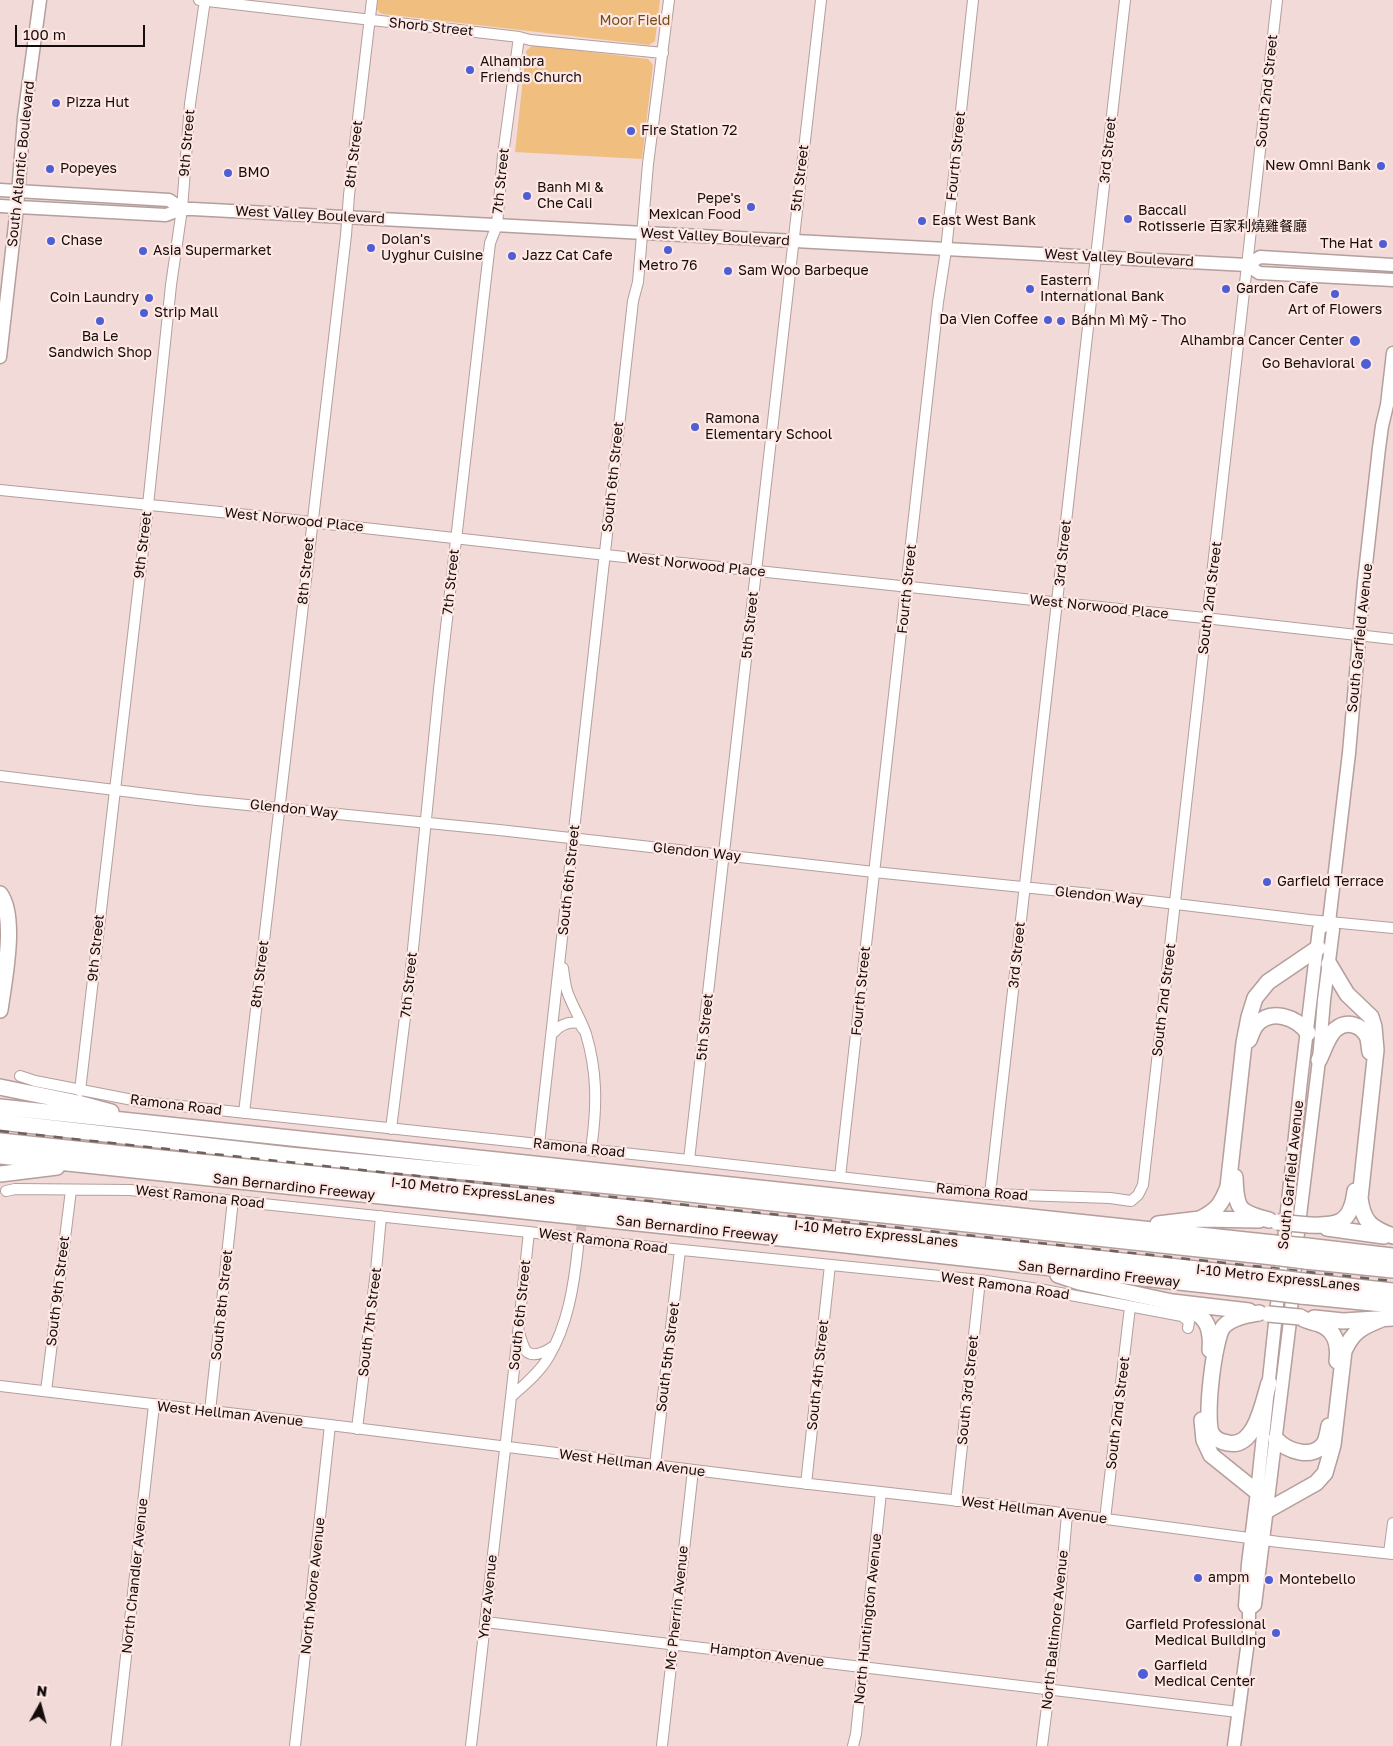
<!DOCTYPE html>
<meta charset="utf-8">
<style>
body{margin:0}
#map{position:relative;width:1393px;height:1746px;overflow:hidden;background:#f1dad7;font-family:"Golos Text",sans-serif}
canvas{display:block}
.north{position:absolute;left:15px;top:1681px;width:50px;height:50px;-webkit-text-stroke:4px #ffe7e4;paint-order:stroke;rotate:7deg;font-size:14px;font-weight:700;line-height:20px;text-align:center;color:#140d0c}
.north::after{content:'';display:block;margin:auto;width:18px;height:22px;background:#140d0c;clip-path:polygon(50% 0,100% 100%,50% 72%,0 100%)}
.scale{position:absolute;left:15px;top:25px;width:130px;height:22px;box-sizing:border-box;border:2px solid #140d0c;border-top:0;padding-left:6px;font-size:15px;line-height:18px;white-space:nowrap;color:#140d0c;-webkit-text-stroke:4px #ffe7e4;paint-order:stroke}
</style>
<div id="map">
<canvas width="1393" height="1746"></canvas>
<div class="north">N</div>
<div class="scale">100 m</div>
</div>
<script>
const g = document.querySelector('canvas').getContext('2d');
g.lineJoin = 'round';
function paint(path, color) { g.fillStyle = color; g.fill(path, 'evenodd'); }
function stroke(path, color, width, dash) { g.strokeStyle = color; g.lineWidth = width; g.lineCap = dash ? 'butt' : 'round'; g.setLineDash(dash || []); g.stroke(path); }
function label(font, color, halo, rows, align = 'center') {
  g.font = font + ' "Golos Text","Noto Sans SC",sans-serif'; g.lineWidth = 4.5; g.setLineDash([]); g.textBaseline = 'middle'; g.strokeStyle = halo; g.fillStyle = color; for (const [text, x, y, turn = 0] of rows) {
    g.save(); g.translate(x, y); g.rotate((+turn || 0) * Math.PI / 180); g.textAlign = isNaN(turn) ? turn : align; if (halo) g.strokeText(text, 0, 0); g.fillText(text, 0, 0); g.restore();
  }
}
paint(new Path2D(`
 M378 0H660L655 41 649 45 383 14 380 13 377 9Z
 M533 45 648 59 653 65 642 159 515 152 526 51Z`), '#f0be7f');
stroke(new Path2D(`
 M579 1246 592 1142`), '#d0bbb9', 10, [10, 5]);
const minor = new Path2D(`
 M199 0 519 37 530 40 663 53
 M0 490 230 513 615 556 1214 619 1393 639
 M0 776 197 800 499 830 874 872 1101 895 1309 920 1393 928
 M563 968C564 976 565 984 567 991 572 1006 581 1019 586 1034 597 1071 597 1104 592 1142
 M553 1033C560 1025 568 1021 579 1023L583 1029
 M20 1076 35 1081 143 1102 689 1160 990 1194 1110 1198 1131 1201 1138 1195 1143 1185 1277 0
 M80 1091 147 515 171 285 182 209 190 104 205 0
 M244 1113 346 235 349 195 372 0
 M391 1129 411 969 439 689 485 286 490 243 497 225 503 155 519 37
 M539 1144 633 301 638 282 648 164 669 0
 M689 1160 821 0
 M840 1177 938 302 946 250 973 0
 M6 1191 15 1189 130 1190 529 1232 603 1242 980 1280 1044 1290 1182 1316 1189 1322 1188 1328
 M990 1194 1125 0
 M519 1333C521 1338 523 1348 527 1352 536 1358 547 1351 554 1346
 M0 1386 330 1425 783 1481 1031 1509 1279 1542 1393 1554
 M46 1391 71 1190
 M511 1397 529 1232
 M210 1411 233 1200
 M357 1429 376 1271 381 1216
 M655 1465 680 1250
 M806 1484 830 1265
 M956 1501 980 1280
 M1105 1519 1130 1307
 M1389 1553 1393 1523
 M485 1622 1238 1712
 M116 1746 154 1405
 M295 1746 330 1425
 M471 1746 511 1397C524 1385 539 1373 548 1358 568 1325 574 1285 578 1247
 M662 1746 693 1470
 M853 1746 856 1734 881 1492
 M1042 1746 1058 1619 1067 1514`);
const major = new Path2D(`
 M0 190 169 200 182 209
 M0 206 166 215 182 209H193L1247 265 1259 273 1393 280
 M1247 265 1260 257 1393 265
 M0 357 17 207 24 118 40 0
 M1249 1610 1245 1606 1248 1564 1257 1492 1301 1080 1319 929 1329 922
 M1234 1746 1249 1633V1610L1255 1605 1290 1321 1298 1232 1319 1060 1324 1000 1333 930 1329 922 1349 753 1364 582 1379 448 1382 426 1387 405 1393 353`);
const highway = new Path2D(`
 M0 894C17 917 4 981 0 1010
 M1329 964 1347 994 1371 1017 1374 1027 1376 1050 1360 1198C1363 1222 1371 1228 1393 1236
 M1249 1040C1251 1035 1253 1029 1256 1025 1271 1008 1296 1017 1308 1033
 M1319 1060C1324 1050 1328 1035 1336 1029 1347 1020 1361 1025 1367 1036 1369 1040 1369 1047 1370 1052
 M0 1087 78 1103 111 1112
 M0 1107 1274 1243
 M0 1122 289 1155 652 1190 1273 1257
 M0 1141 361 1179 1271 1277
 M0 1156 837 1244 1269 1292
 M0 1174 57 1167
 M1235 1177C1236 1209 1238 1212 1269 1220
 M1200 1219C1217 1210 1221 1205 1228 1187L1244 1043 1249 1017 1255 998 1268 982 1318 948
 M1158 1224 1200 1219 1259 1220
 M1309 1225C1338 1226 1351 1224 1355 1191
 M1327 1228 1384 1236
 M1307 1246 1393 1256
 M1305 1261 1393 1270
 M1058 1275 1079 1282 1172 1302 1249 1311
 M1303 1281 1393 1291
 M1301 1296 1393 1305
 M1183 1306C1205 1315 1212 1325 1210 1350
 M1259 1313C1248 1315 1233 1317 1224 1326 1214 1335 1204 1422 1212 1434 1215 1439 1222 1442 1228 1443 1255 1449 1263 1402 1269 1383
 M1300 1317C1306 1321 1312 1322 1319 1324 1336 1330 1339 1345 1337 1361
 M1314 1318 1343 1321 1393 1318
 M1202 1420 1204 1440 1211 1455 1257 1492
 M1276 1439C1287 1451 1314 1461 1325 1442 1327 1437 1328 1431 1329 1426
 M1268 1510 1316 1483 1325 1473 1333 1445 1344 1351C1353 1331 1362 1327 1382 1319`);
stroke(minor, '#b49f9c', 12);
stroke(major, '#b49f9c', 15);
stroke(highway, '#b49f9c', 18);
stroke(minor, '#fff', 10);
stroke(major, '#fff', 12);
stroke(highway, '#fff', 15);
stroke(new Path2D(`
 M0 1131 1393 1281`), '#6e615f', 2.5, [9, 9]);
const highwayBridge = new Path2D(`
 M1277 1222 1309 1225
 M1274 1243 1307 1246
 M1273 1257 1305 1261
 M1271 1277 1303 1281
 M1269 1292 1301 1296
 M1268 1314 1300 1317`);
stroke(highwayBridge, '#b49f9c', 18, []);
stroke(highwayBridge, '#fff', 15);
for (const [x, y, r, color] of [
 [470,70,5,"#4e5ed4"],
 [56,103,5,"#4e5ed4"],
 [631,131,5,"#4e5ed4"],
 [1381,166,5,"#4e5ed4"],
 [50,169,5,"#4e5ed4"],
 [228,173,5,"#4e5ed4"],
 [527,196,5,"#4e5ed4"],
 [751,207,5,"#4e5ed4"],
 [1128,219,5,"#4e5ed4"],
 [922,221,5,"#4e5ed4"],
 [51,241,5,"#4e5ed4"],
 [1383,244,5,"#4e5ed4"],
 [371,248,5,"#4e5ed4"],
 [668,250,5,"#4e5ed4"],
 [143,251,5,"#4e5ed4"],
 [512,256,5,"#4e5ed4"],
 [728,271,5,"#4e5ed4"],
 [1030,289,5,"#4e5ed4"],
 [1226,289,5,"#4e5ed4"],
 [1335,294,5,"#4e5ed4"],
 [149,298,5,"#4e5ed4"],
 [144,313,5,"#4e5ed4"],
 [1048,320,5,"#4e5ed4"],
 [100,321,5,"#4e5ed4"],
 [1061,321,5,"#4e5ed4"],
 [1355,341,6,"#4e5ed4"],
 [1366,364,6,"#4e5ed4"],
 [695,427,5,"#4e5ed4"],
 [1267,882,5,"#4e5ed4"],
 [1198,1578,5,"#4e5ed4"],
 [1269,1580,5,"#4e5ed4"],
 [1276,1633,5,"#4e5ed4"],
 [1143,1674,6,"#4e5ed4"]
]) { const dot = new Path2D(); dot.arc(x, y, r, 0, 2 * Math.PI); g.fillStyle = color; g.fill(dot); stroke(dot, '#ffe7e4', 2); }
label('14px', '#704b14', '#ffe7e4', [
 ["Moor Field",635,21]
]);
label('14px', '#140d0c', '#ffe7e4', [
 ["Shorb Street",431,27,6],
 ["South 2nd Street",1267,91,-84],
 ["9th Street",187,143,-85],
 ["3rd Street",1108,150,-84],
 ["8th Street",354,154,-83],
 ["Fourth Street",956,156,-84],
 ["South Atlantic Boulevard",21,164,-84],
 ["5th Street",800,178,-83],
 ["7th Street",501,181,-84],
 ["West Valley Boulevard",310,215,3],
 ["West Valley Boulevard",715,237,3],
 ["West Valley Boulevard",1119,258,3],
 ["South 6th Street",613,477,-84],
 ["West Norwood Place",294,520,6],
 ["9th Street",143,545,-83],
 ["3rd Street",1063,553,-84],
 ["West Norwood Place",696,565,6],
 ["8th Street",306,571,-84],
 ["7th Street",451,582,-84],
 ["Fourth Street",907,589,-84],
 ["South 2nd Street",1210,598,-83],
 ["West Norwood Place",1099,607,6],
 ["5th Street",750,625,-84],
 ["South Garfield Avenue",1360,638,-84],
 ["Glendon Way",294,809,6],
 ["Glendon Way",697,852,6],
 ["South 6th Street",569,880,-84],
 ["Glendon Way",1099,896,6],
 ["9th Street",96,948,-84],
 ["3rd Street",1017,955,-84],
 ["8th Street",260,974,-83],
 ["7th Street",409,985,-84],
 ["Fourth Street",861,991,-84],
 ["South 2nd Street",1164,1000,-83],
 ["5th Street",705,1027,-84],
 ["Ramona Road",176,1105,7],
 ["Ramona Road",579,1148,6],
 ["South Garfield Avenue",1291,1175,-84],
 ["San Bernardino Freeway",294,1187,6],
 ["I-10 Metro ExpressLanes",473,1191,6],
 ["Ramona Road",982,1192,5],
 ["West Ramona Road",200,1197,6],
 ["San Bernardino Freeway",697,1229,6],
 ["I-10 Metro ExpressLanes",876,1234,6],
 ["West Ramona Road",603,1241,7],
 ["San Bernardino Freeway",1099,1274,6],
 ["I-10 Metro ExpressLanes",1278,1278,6],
 ["West Ramona Road",1005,1286,8],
 ["South 9th Street",58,1291,-83],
 ["South 8th Street",222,1305,-84],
 ["South 6th Street",520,1315,-84],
 ["South 7th Street",370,1322,-83],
 ["South 5th Street",668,1357,-83],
 ["South 4th Street",818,1375,-84],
 ["South 3rd Street",968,1390,-84],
 ["South 2nd Street",1118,1413,-83],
 ["West Hellman Avenue",230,1414,6],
 ["West Hellman Avenue",632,1463,7],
 ["West Hellman Avenue",1034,1510,7],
 ["North Chandler Avenue",135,1576,-84],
 ["North Moore Avenue",313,1586,-84],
 ["Ynez Avenue",488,1597,-84],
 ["Mc Pherrin Avenue",677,1608,-84],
 ["North Huntington Avenue",868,1619,-84],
 ["North Baltimore Avenue",1055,1630,-84],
 ["Hampton Avenue",767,1655,7]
]);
label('14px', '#140d0c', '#ffe7e4', [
 ["Alhambra",480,62],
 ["Friends Church",480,78],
 ["Pizza Hut",66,103],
 ["Fire Station 72",641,131],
 ["New Omni Bank",1371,166,"right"],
 ["Popeyes",60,169],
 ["BMO",238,173],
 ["Banh Mi &",537,188],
 ["Che Cali",537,204],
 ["Pepe's",741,199,"right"],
 ["Mexican Food",741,215,"right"],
 ["Baccali",1138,211],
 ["Rotisserie 百家利燒雞餐廳",1138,227],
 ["East West Bank",932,221],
 ["Dolan's",381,240],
 ["Uyghur Cuisine",381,256],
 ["Chase",61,241],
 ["The Hat",1373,244,"right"],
 ["Asia Supermarket",153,251],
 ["Jazz Cat Cafe",522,256],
 ["Metro 76",668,266,"center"],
 ["Sam Woo Barbeque",738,271],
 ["Eastern",1040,281],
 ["International Bank",1040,297],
 ["Garden Cafe",1236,289],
 ["Coin Laundry",139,298,"right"],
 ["Art of Flowers",1335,310,"center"],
 ["Strip Mall",154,313],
 ["Da Vien Coffee",1038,320,"right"],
 ["Báhn Mì Mỹ - Tho",1071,321],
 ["Ba Le",100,337,"center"],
 ["Sandwich Shop",100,353,"center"],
 ["Alhambra Cancer Center",1344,341,"right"],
 ["Go Behavioral",1355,364,"right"],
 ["Ramona",705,419],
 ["Elementary School",705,435],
 ["Garfield Terrace",1277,882],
 ["ampm",1208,1578],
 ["Montebello",1279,1580],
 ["Garfield Professional",1266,1625,"right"],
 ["Medical Building",1266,1641,"right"],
 ["Garfield",1154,1666],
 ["Medical Center",1154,1682]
], 'left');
</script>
